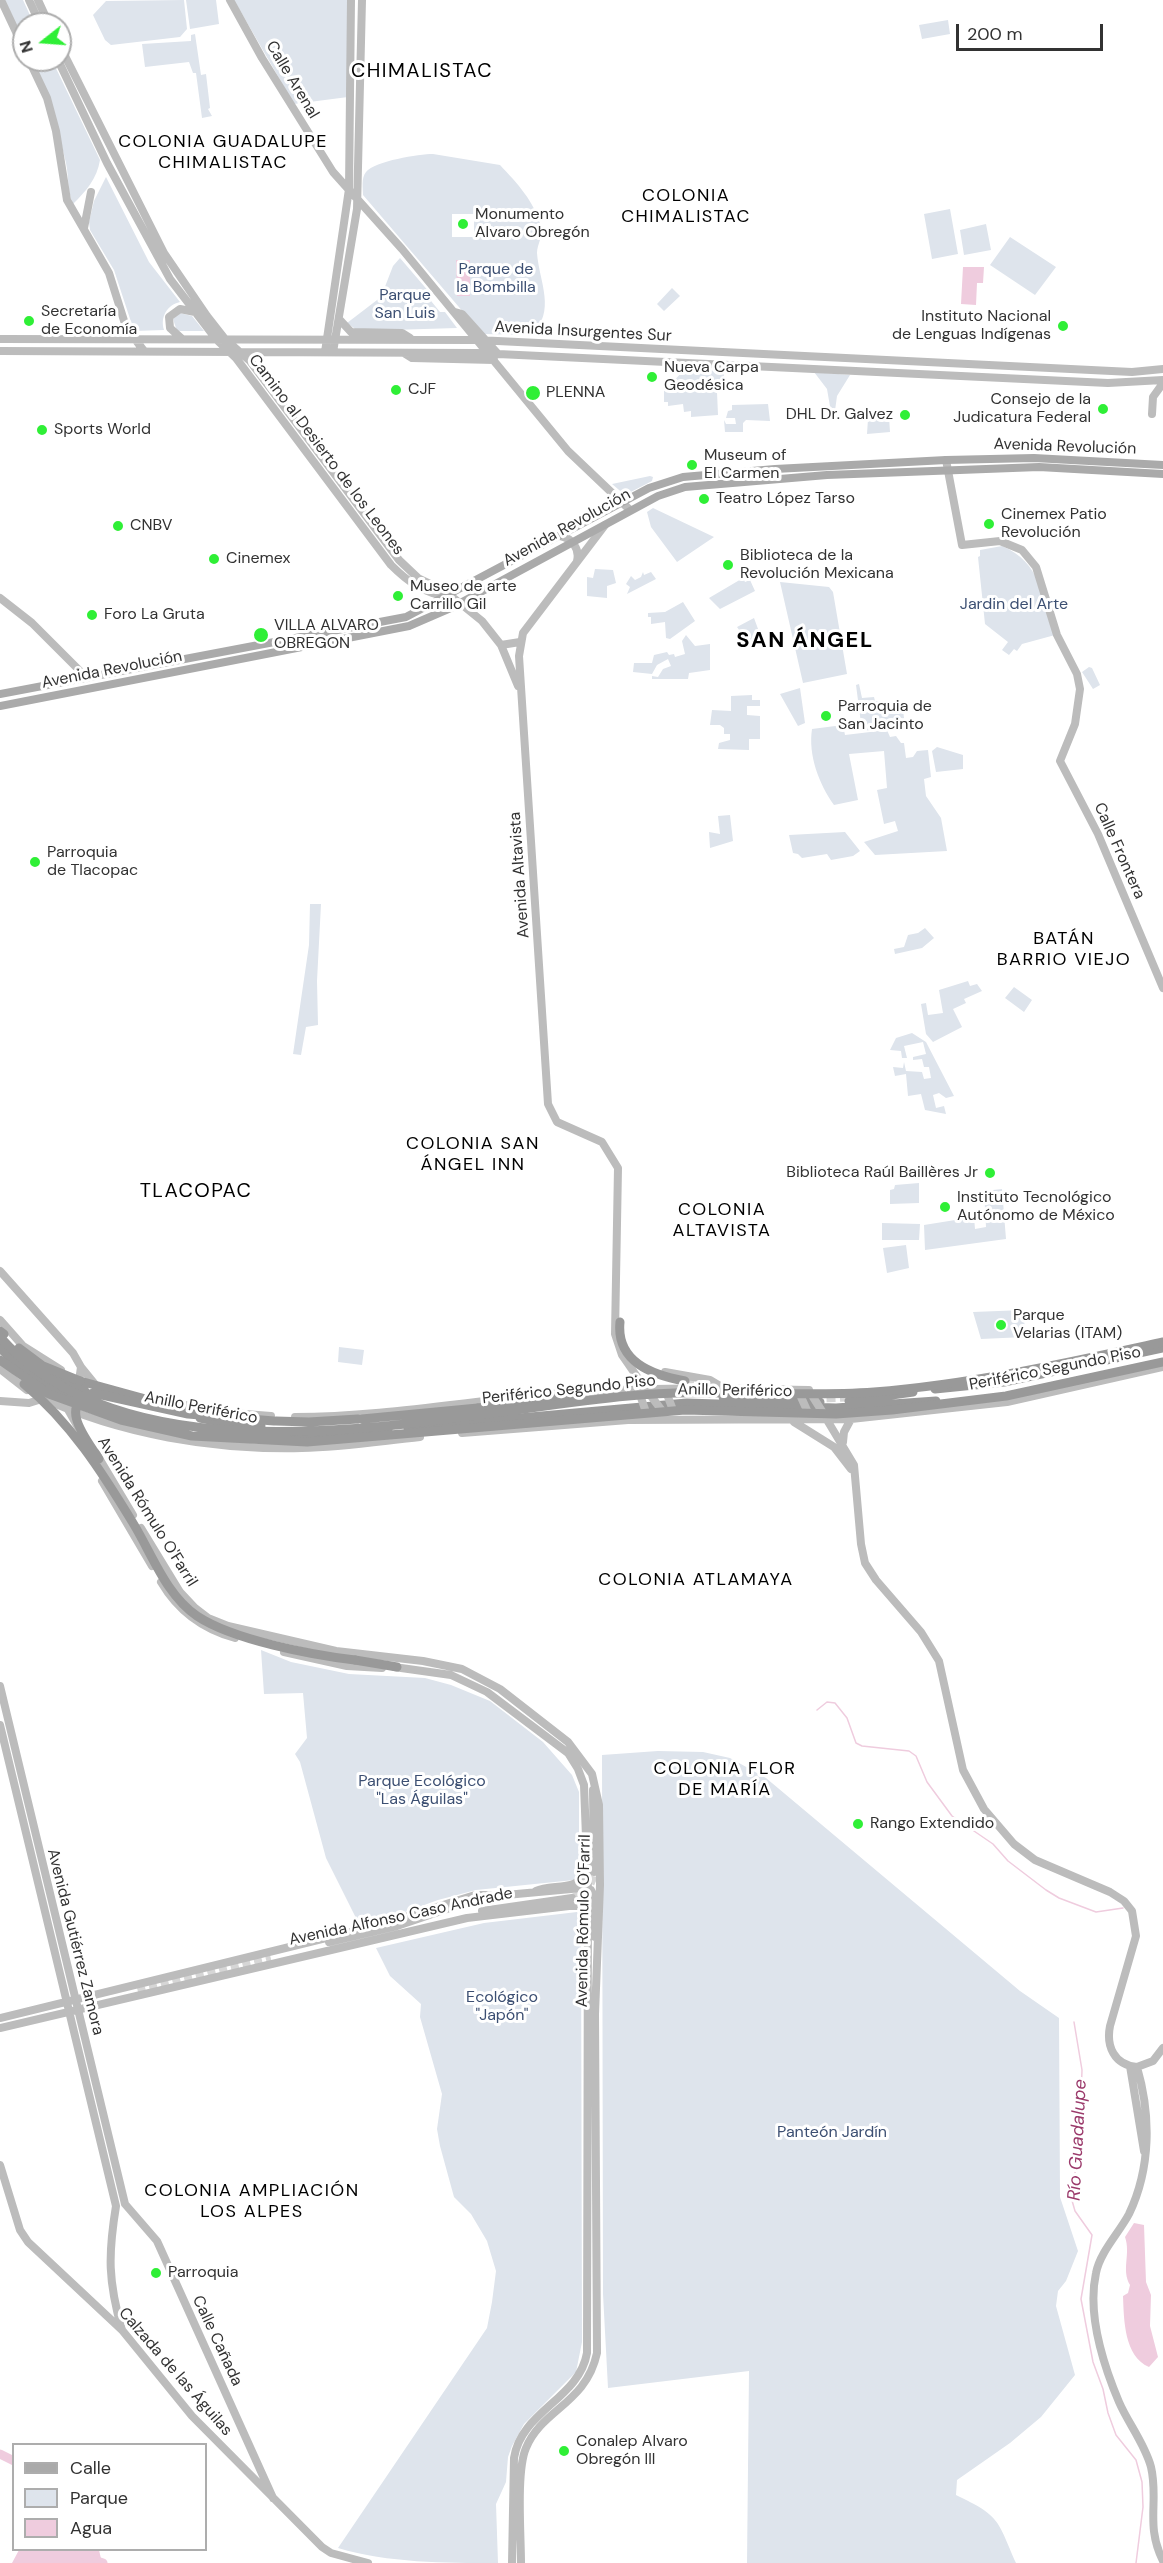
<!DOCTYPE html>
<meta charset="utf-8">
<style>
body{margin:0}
#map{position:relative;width:1163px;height:2563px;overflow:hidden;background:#fff;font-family:"DM Sans",sans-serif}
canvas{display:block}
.legend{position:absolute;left:12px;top:2443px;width:195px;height:108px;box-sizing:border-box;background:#fff;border:2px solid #adadad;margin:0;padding:8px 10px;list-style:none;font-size:18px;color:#323232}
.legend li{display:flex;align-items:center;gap:12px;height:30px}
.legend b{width:30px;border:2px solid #adadad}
.north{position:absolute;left:12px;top:12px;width:60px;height:60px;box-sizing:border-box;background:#fff;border:2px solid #adadad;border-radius:50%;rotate:253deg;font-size:16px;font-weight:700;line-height:24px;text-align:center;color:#323232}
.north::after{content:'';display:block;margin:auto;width:21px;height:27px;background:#2fef36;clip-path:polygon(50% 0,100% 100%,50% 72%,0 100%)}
.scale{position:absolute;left:956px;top:24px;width:147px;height:27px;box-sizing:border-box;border:3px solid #323232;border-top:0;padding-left:8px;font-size:18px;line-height:21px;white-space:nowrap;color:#323232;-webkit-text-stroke:4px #fff;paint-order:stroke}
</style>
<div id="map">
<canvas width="1163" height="2563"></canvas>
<ul class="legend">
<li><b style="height:8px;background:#aaa"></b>Calle</li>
<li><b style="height:16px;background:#dee4ec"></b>Parque</li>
<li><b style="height:16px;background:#efccde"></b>Agua</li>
</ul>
<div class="north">N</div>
<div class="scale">200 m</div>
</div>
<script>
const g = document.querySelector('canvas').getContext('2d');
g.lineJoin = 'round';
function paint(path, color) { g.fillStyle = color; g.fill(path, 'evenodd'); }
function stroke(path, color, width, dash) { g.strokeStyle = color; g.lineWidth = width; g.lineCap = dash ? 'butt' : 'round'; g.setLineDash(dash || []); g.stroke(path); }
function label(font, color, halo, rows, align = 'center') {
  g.font = font + ' "DM Sans",sans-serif'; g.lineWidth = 6; g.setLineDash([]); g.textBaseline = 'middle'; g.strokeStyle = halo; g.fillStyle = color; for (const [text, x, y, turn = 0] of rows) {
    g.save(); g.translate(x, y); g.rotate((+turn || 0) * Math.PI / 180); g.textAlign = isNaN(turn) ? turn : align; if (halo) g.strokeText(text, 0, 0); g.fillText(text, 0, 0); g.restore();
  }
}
paint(new Path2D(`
 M5 0H23L34 24H24V41Z
 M184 0 187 29 180 37 111 45 105 40 93 15 106 1Z
 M186 0H216L219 24 190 29Z
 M234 0H350L348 97 294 104Z
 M948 20 950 34 922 39 919 25Z
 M195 34 201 75 206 74 210 108 208 109 212 116 202 118 196 73H193L189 62 145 67 142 44 191 41V35Z
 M33 60H52L100 160C97 179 86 191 73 204 67 190 69 177 66 163 57 124 50 96 33 60Z
 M433 154 500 165C517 183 534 201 541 226 544 235 537 244 537 253 539 282 557 311 531 335L482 334 363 195C363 188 361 178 366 172 375 161 419 154 433 154ZM452 214H474V237H452Z
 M106 177 149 262 180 302C167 305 160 317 164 330L134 331 114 270 90 230 89 222 94 201Z
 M950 209 958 254 932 259 924 214Z
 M986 224 991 250 964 255 960 230Z
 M1010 237 1056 267 1035 295 990 265Z
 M400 258 430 293 427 296 440 312H445L457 328 358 331 347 323 381 297 393 266Z
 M672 288 680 296 664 311 657 304Z
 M180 313 192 316 204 331H177L173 319Z
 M685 369 723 371 727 392H717L718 415 691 417V411L684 412 683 404 668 406V402H664V391Z
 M814 372 850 375 837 396 834 418H832L827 389Z
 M768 404 770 421 746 420 743 423V432H725L724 420 726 424H736L735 418H726L728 411 732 410V405Z
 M889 417 890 432 867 434 868 419Z
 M650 476 653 477 652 481 625 495 612 484Z
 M653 508 714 537 677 562 651 527 647 512Z
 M1002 546C1041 562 1043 598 1055 635L1022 644 1017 651 1014 649 1009 655 1002 650 1008 642 985 624 978 557 980 556V550Z
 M595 569 613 570 616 583 607 586V598L587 596V577L593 578Z
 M643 572 644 575 651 572 656 579 627 594 630 587 626 584 631 576 635 580 641 577Z
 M743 578 745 582 750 580 755 591 720 609 709 598Z
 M780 582 829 587 833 592 847 674 803 683Z
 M683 602 695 621 670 639 666 638 665 622 651 624V617H648V613L665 612Z
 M754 618 761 637 749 644 737 627Z
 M686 635 695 646 710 644V670L689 673 688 679H652V676L658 677 663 669 671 666 668 659 657 665 652 674 633 672 634 663H652L654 655 667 652 669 655 674 654 675 657 685 654 682 641Z
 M1089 667 1092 668 1100 685 1093 689 1082 672Z
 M859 684 862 698 874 697 875 701H883L884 704 902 702 905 726 862 731 856 685Z
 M800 688 805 723 798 726 780 694Z
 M752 695V700H760V706H747V715L760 716V739H749V750L718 749 719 743 730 740V734H724V728L720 725H710L712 710 731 711V696Z
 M843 725 845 735 887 730 890 737 896 736 901 743H904L906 758 913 757 917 751 928 750 931 777 924 779 926 796 941 818 947 851 875 855 864 842 898 831 895 821 884 824 877 790 887 788 884 751 849 754 858 800 834 805C819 784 808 755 812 729Z
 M937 747 963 755V769L936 772 932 751Z
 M730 815 733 841 710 848 709 832 720 834 718 816Z
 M845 832 860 851 853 856 831 860 827 854 802 858 798 854 793 853 789 835Z
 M310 904H321L317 981 318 1025 306 1027 301 1055 293 1054 309 945Z
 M925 928 934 938 922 948 895 954 894 949 904 947 908 935 918 933Z
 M968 981 970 986 977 984 982 991 964 999 966 1003 953 1009 962 1027 933 1042 926 1034 921 1004 926 1003 928 1015 943 1013 939 990Z
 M1014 987 1032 1000 1024 1012 1005 998Z
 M912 1033 926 1042 954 1096 946 1098 939 1093 933 1095 936 1108 944 1106 946 1114 925 1110 921 1094 908 1096 906 1074 895 1076 893 1067 903 1068 904 1062 906 1071 922 1072 924 1079 931 1078 929 1067H924L922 1059 913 1060V1057L926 1054 923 1042 904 1046 907 1058H902L901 1051 890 1050 896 1038Z
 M919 1183V1203L890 1204V1190L894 1189 895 1185Z
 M1002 1189 1006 1239 925 1250 924 1225 974 1217 975 1229 986 1227 984 1191Z
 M882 1223 920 1224 919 1240H882Z
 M906 1245 909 1268 887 1273 883 1248Z
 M1024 1310 1025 1337 981 1339 973 1312Z
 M339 1347 364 1350 362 1365 338 1362Z
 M261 1650 291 1662 349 1674 425 1678 451 1685 490 1701 543 1742 572 1775 579 1792V1875L574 1880 476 1890 438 1900 361 1928 326 1858 300 1762 295 1754 307 1738 303 1693 264 1694Z
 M658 1751 703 1752 730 1758 766 1778 1020 1991 1059 2018 1060 2197 1078 2251 1066 2281 1058 2291 1056 2306 1075 2375 1041 2417 1010 2443 957 2480 956 2495C1000 2516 997 2519 1016 2563H747L749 2371 608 2388 603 2294 602 1755Z
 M577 1912 581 1916 582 2342 576 2372 524 2424 512 2446 508 2457 506 2482 496 2504 498 2563C444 2563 389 2563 338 2548L487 2328 492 2302 496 2271 487 2241 471 2214 454 2197 440 2146 437 2129 442 2094 420 2017 421 2004 390 1976 376 1948 484 1923Z`), '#dee4ec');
paint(new Path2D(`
 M456 260H470V296H457Z
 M963 267H984L983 283H977L976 305 961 304Z
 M1134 2223 1144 2225 1146 2282 1151 2295 1150 2326 1158 2357 1149 2367C1124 2356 1124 2320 1123 2296L1128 2293 1130 2285C1121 2270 1131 2254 1125 2237Z
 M19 2550H99L102 2563H12Z`), '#efccde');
stroke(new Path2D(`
 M817 1710 827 1702 835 1703 847 1718 856 1743 862 1746 909 1751 916 1756 927 1782 952 1816 993 1844 1008 1861 1046 1890 1059 1898 1096 1912 1123 1908
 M1074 2022 1082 2070 1081 2098 1075 2116 1078 2155 1071 2197 1075 2211 1092 2235 1081 2299 1093 2362 1103 2389 1108 2413 1116 2435 1136 2460 1142 2482 1143 2507 1136 2563`), '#efccde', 1.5);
stroke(new Path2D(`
 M0 2454 14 2461
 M79 2550 88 2558 103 2563`), '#efccde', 9);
stroke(new Path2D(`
 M572 1898C584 1894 593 1885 594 1872
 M138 1992 271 1959`), '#d6d6d6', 8, [8, 4]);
stroke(new Path2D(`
 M685 1381 709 1389
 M572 1397 598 1396
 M813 1398 850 1397`), '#d6d6d6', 9, [9, 4.5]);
stroke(new Path2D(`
 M1 0 24 49
 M29 0 40 24
 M38 0 49 24
 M230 0 262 58 333 172 402 249 568 451 630 510
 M60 46 164 253 207 316 225 339 250 361 399 560 418 578 445 591 482 621 501 645 518 686
 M29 60 47 98 56 131 67 200 109 273 126 327 144 351
 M58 60 107 163 170 279 216 339 236 358 391 565C407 581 424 594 448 596
 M84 228 91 192
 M455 312 462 314 498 354
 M339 319 351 332 402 333 410 338
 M181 338 170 328 169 317 180 309 195 312
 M0 339 477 340 1132 372 1163 369
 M0 351 477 353 1108 383 1163 380
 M325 352 349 189 351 0
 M333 352 357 209 362 0
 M404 353 412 358 494 360
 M1152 414 1153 397 1163 383
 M946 460 962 545 1000 541 1022 550 1036 567 1057 635 1077 674 1080 689 1075 724 1060 761 1098 834 1163 988
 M605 525 523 633 519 656 548 1104 557 1122 602 1142 618 1168 615 1334 622 1355 647 1391
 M560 536C572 538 580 549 577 561
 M0 598 32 623 87 678
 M501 645 520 642
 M0 1271 73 1353 81 1367 79 1381
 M0 1320 23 1346 61 1370
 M81 1367 94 1383
 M0 1369 27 1390
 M665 1372 710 1380 720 1386
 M40 1397C120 1435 215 1450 302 1448 342 1447 381 1441 420 1437
 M62 1399 79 1429
 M164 1400 217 1413
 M0 1401 29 1403 45 1398
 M232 1413 271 1416
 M295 1417C384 1417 474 1400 563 1393 645 1387 727 1388 809 1390
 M827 1420 854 1465 861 1544 865 1563 876 1580 921 1632 939 1661 963 1770 984 1809 1014 1844 1035 1860 1110 1892 1124 1901 1132 1911 1136 1936 1110 2026C1106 2046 1114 2065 1137 2067L1153 2061 1163 2048
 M794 1422 834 1447 851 1469
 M462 1433 628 1420 851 1419 1007 1402 1163 1367
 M843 1442 844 1432 851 1419
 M96 1453 133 1515
 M102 1481 152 1566
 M141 1528 180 1592 195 1608 208 1618 228 1626 336 1651 423 1661 462 1669 500 1689 568 1742 592 1774 599 1805 600 1885 595 2014 597 2353C586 2404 542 2409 526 2448 516 2471 521 2535 521 2563
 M161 1582C178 1611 202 1629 235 1638
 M284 1652 347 1666 382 1668
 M394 1667 451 1675 487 1692 568 1753 578 1769 584 1785 588 1889 587 2353C579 2399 521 2411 514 2458L512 2563
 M0 1686 125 2204 157 2241 273 2498
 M0 1725 116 2206C108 2255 108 2281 122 2330
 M593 1790 594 1872
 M536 1891C552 1884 579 1891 586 1872
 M484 1897 582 1888 591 1890 595 1899V1937
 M482 1911 572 1898
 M329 1942 397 1926 453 1907
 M0 2018 379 1925 475 1895H489
 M0 2028 467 1918 569 1906H582L588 1913
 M1130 2066 1144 2151
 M1137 2067C1151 2115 1151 2168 1129 2214 1119 2233 1100 2252 1096 2273 1087 2314 1103 2364 1119 2402 1128 2423 1145 2444 1151 2467 1159 2501 1145 2525 1163 2561
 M0 2165 20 2230 28 2242 122 2330 192 2416 322 2547 331 2553 368 2563`), '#bcbcbc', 8);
stroke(new Path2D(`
 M0 694 406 617 649 488 683 477 775 469 946 460 1034 458 1163 465
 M0 706 409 626 453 607 658 496 685 487 827 475 1039 467 1163 474`), '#aaa', 8);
stroke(new Path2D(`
 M620 1322C616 1362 652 1375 685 1381
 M0 1331 4 1334
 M0 1348C27 1374 39 1383 75 1396
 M51 1376 85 1391
 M80 1381 171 1406
 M935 1389 1004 1382 1163 1348
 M723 1397 820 1402
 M849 1401 913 1392
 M478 1408 572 1397
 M200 1418 231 1424 261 1426
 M408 1428 687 1403 836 1408 936 1401
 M258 1434 299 1437 388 1430
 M355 1660 397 1667`), '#999', 9);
stroke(new Path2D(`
 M648 1392 663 1412
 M670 1392 668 1397 673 1410
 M640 1395 646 1412
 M801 1397 810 1417
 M813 1397 825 1416`), '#bcbcbc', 8);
stroke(new Path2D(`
 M0 1337C139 1493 446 1413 628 1396 709 1388 792 1398 874 1392 973 1384 1066 1363 1163 1342
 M19 1348 43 1366 80 1381
 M0 1360 49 1394 121 1420 192 1436 307 1442 685 1410 836 1414 892 1410 1006 1396 1163 1362
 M24 1384C70 1422 102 1472 133 1523 152 1554 166 1595 197 1616 233 1640 312 1655 355 1660
 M362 1419 478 1408
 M276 1421 309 1422 358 1419
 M99 1459C88 1441 56 1405 93 1393L188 1414 274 1421`), '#999', 9);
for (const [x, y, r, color] of [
 [463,224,6,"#2fef36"],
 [29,321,6,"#2fef36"],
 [1063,326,6,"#2fef36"],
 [652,377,6,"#2fef36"],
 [396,390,6,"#2fef36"],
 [533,393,8,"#2fef36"],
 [1103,409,6,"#2fef36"],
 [905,415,6,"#2fef36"],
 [42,430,6,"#2fef36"],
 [692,465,6,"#2fef36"],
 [704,499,6,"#2fef36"],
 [989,524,6,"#2fef36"],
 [118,526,6,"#2fef36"],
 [214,559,6,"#2fef36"],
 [728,565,6,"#2fef36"],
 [398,596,6,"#2fef36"],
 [92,615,6,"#2fef36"],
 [261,635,8,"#2fef36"],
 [826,716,6,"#2fef36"],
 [35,862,6,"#2fef36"],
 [990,1173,6,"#2fef36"],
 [945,1207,6,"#2fef36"],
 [1001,1325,6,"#2fef36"],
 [858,1824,6,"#2fef36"],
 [156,2273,6,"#2fef36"],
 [564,2451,6,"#2fef36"]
]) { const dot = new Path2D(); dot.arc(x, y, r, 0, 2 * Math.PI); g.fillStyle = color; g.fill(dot); stroke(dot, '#fff', 2); }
label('16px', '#323232', '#fff', [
 ["Calle Arenal",292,80,59],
 ["Avenida Insurgentes Sur",583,332,3],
 ["Avenida Revolución",1065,447,2],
 ["Camino al Desierto de los Leones",326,455,53],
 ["Avenida Revolución",567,528,-29],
 ["Avenida Revolución",112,670,-11],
 ["Calle Frontera",1119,851,66],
 ["Avenida Altavista",520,875,-94],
 ["Periférico Segundo Piso",1055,1369,-11],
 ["Periférico Segundo Piso",569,1390,-6],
 ["Anillo Periférico",735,1391,1],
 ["Anillo Periférico",201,1408,11],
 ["Avenida Rómulo O'Farril",147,1512,58],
 ["Avenida Alfonso Caso Andrade",401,1917,-12],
 ["Avenida Rómulo O'Farril",584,1921,-89],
 ["Avenida Gutiérrez Zamora",75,1942,76],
 ["Calle Cañada",217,2341,65],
 ["Calzada de las Águilas",175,2372,49]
]);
label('16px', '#323232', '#fff', [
 ["Monumento",475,215],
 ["Alvaro Obregón",475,233],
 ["Secretaría",41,312],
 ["de Economía",41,330],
 ["Instituto Nacional",1051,317,"right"],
 ["de Lenguas Indígenas",1051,335,"right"],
 ["Nueva Carpa",664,368],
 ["Geodésica",664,386],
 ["CJF",408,390],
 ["PLENNA",546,393],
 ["Consejo de la",1091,400,"right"],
 ["Judicatura Federal",1091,418,"right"],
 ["DHL Dr. Galvez",893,415,"right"],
 ["Sports World",54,430],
 ["Museum of",704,456],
 ["El Carmen",704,474],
 ["Teatro López Tarso",716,499],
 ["Cinemex Patio",1001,515],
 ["Revolución",1001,533],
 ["CNBV",130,526],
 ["Biblioteca de la",740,556],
 ["Revolución Mexicana",740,574],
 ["Cinemex",226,559],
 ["Museo de arte",410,587],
 ["Carrillo Gil",410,605],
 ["Foro La Gruta",104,615],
 ["VILLA ALVARO",274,626],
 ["OBREGON",274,644],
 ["Parroquia de",838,707],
 ["San Jacinto",838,725],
 ["Parroquia",47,853],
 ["de Tlacopac",47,871],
 ["Biblioteca Raúl Baillères Jr",978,1173,"right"],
 ["Instituto Tecnológico",957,1198],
 ["Autónomo de México",957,1216],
 ["Parque",1013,1316],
 ["Velarias (ITAM)",1013,1334],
 ["Rango Extendido",870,1824],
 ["Parroquia",168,2273],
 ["Conalep Alvaro",576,2442],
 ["Obregón lll",576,2460]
], 'left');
label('16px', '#3c4f72', '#fff', [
 ["Parque de",496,270],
 ["la Bombilla",496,288],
 ["Parque",405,296],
 ["San Luis",405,314],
 ["Jardin del Arte",1014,605],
 ["Parque Ecológico",422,1782],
 ["\"Las Águilas\"",422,1800],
 ["Ecológico",502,1998],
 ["\"Japón\"",502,2016],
 ["Panteón Jardín",832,2133]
]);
g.letterSpacing = '1.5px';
label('18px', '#000', '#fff', [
 ["COLONIA GUADALUPE",223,142],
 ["CHIMALISTAC",223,163],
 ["COLONIA",686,196],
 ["CHIMALISTAC",686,217],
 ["BATÁN",1064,939],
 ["BARRIO VIEJO",1064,960],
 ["COLONIA SAN",473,1144],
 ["ÁNGEL INN",473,1165],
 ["COLONIA",722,1210],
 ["ALTAVISTA",722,1231],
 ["COLONIA ATLAMAYA",696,1580],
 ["COLONIA FLOR",725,1769],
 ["DE MARÍA",725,1790],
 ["COLONIA AMPLIACIÓN",252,2191],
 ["LOS ALPES",252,2212]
]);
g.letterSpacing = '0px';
label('italic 18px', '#9b3a6b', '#fff', [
 ["Río Guadalupe",1078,2140,-87]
]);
g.letterSpacing = '1.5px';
label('20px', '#000', '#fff', [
 ["CHIMALISTAC",422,72],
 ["TLACOPAC",196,1192]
]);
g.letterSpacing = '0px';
g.letterSpacing = '1.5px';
label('bold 22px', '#000', '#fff', [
 ["SAN ÁNGEL",805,641]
]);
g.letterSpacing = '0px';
</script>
